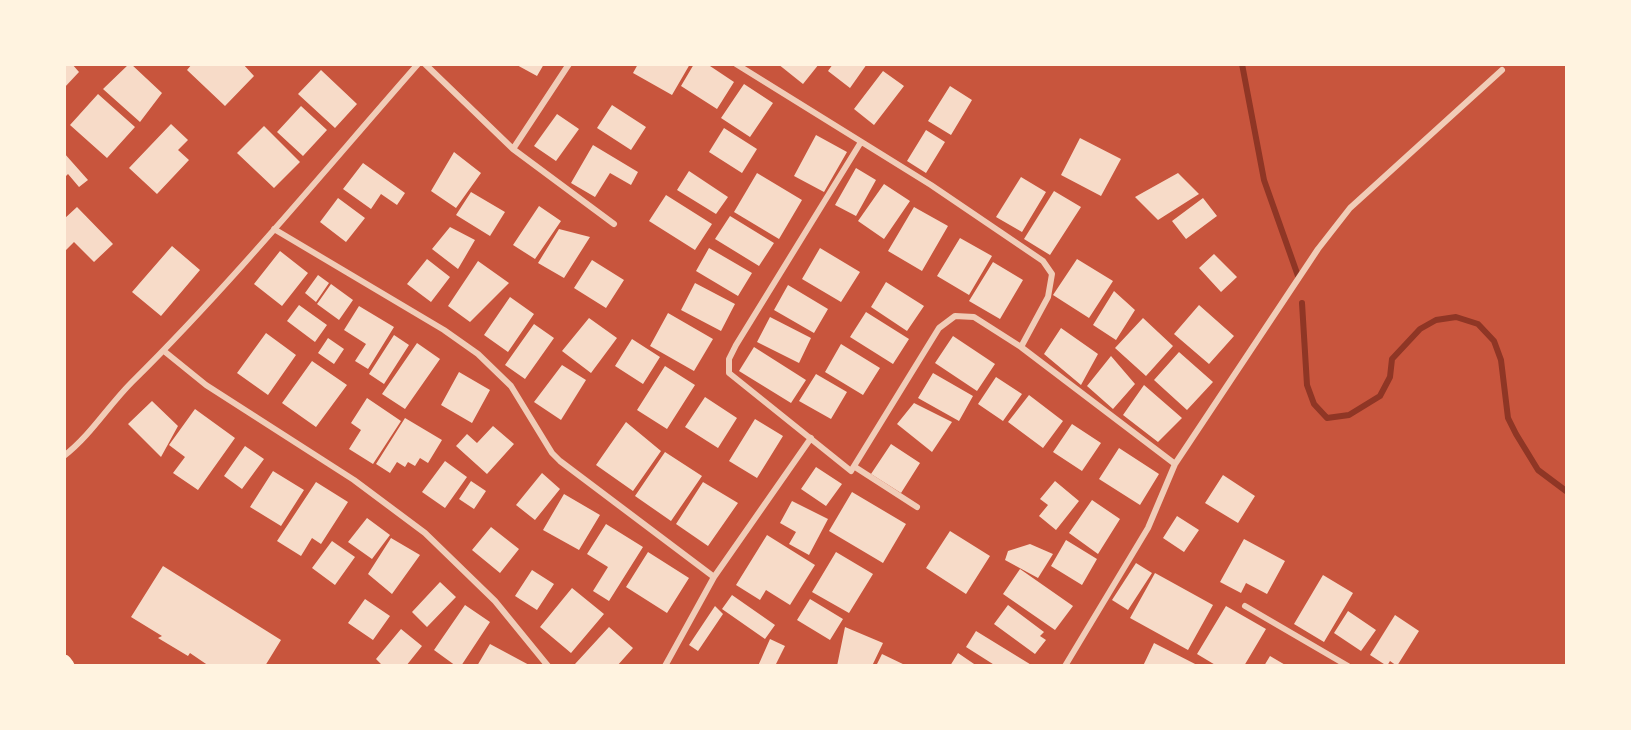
<!DOCTYPE html>
<style>
body{margin:0}
#map{position:relative;width:1631px;height:730px;overflow:hidden;background:#c8553d;font-family:Helvetica,sans-serif}
canvas{display:block}
.frame{position:absolute;inset:0;border:66px solid #fff3e0;pointer-events:none}
</style>
<div id="map">
<canvas width="1631" height="730"></canvas>
<div class="frame"></div>
</div>
<script>
const g = document.querySelector('canvas').getContext('2d');
g.lineJoin = 'round';
function stroke(path, color, width, dash) { g.strokeStyle = color; g.lineWidth = width; g.lineCap = dash ? 'butt' : 'round'; g.setLineDash(dash || []); g.stroke(path); }
function paint(path, color) { g.fillStyle = color; g.fill(path, 'evenodd'); }
stroke(new Path2D(`
 M1242 64 1264 180 1298 276
 M1302 303 1307 385 1314 404 1327 418 1349 415 1380 396 1390 377 1392 359 1420 329 1436 320 1456 317 1478 324 1494 341 1501 360 1508 418 1516 434 1538 470 1566 491`), '#8f3625', 6);
paint(new Path2D(`
 M64 64H72L79 72 64 88Z
 M129 64H131L162 93 140 122 103 89Z
 M192 64H243L254 76 225 106 187 70Z
 M515 64H544L537 76Z
 M638 64H690L672 95 633 73Z
 M694 64H707L734 82 717 109 681 86Z
 M778 64H819L803 84Z
 M833 64H867L850 88 828 71Z
 M321 70 357 104 335 128 298 94Z
 M883 71 904 86 874 125 854 109Z
 M744 84 773 103 750 137 721 118Z
 M950 86 972 100 951 135 928 121Z
 M98 94 135 127 107 158 70 125Z
 M612 105 646 127 631 150 597 128Z
 M301 106 327 130 303 156 277 132Z
 M557 114 579 129 556 161 534 146Z
 M171 124 188 140 178 150 189 160 157 194 129 168Z
 M264 126 300 162 274 188 237 153Z
 M724 128 757 149 742 173 709 152Z
 M926 130 945 142 926 173 907 161Z
 M816 135 847 152 824 192 794 176Z
 M1080 138 1121 159 1101 196 1061 175Z
 M593 145 638 172 631 185 610 173 595 197 571 183Z
 M454 152 481 173 456 208 431 191Z
 M64 153 88 180 79 187 68 174 64 178Z
 M363 163 405 193 397 205 381 194 371 209 343 189Z
 M856 168 876 180 856 216 835 205Z
 M689 171 728 197 716 214 677 190Z
 M757 173 802 200 779 239 734 212Z
 M1178 173 1199 194 1158 220 1135 197Z
 M1021 177 1046 192 1022 232 996 217Z
 M884 184 910 201 884 239 858 221Z
 M1054 191 1081 207 1050 255 1024 239Z
 M471 192 505 212 490 236 456 215Z
 M666 195 712 224 695 250 649 221Z
 M338 198 365 218 346 242 320 222Z
 M1203 198 1217 216 1186 239 1172 221Z
 M539 206 561 221 535 259 513 245Z
 M77 207 113 244 94 262 74 242 64 252V219Z
 M914 207 948 226 922 271 888 251Z
 M730 216 774 243 759 266 715 239Z
 M450 227 475 240 458 269 432 249Z
 M559 229 590 237 564 278 538 263Z
 M960 238 992 256 969 295 937 276Z
 M172 246 200 270 161 316 132 292Z
 M709 248 752 273 738 296 696 271Z
 M820 248 860 272 841 302 802 279Z
 M280 251 308 273 282 306 254 284Z
 M1214 254 1237 277 1221 292 1199 268Z
 M427 259 450 277 431 302 407 284Z
 M1077 259 1113 281 1089 318 1053 295Z
 M592 260 624 280 606 308 574 288Z
 M478 261 509 283 470 322 448 306Z
 M993 262 1023 280 1000 319 969 301Z
 M318 275 329 283 316 302 305 293Z
 M886 282 924 306 907 331 871 307Z
 M695 283 735 304 721 331 681 310Z
 M331 284 353 300 339 320 317 304Z
 M788 285 828 309 814 333 774 310Z
 M1114 291 1135 310 1116 340 1093 325Z
 M510 297 534 314 508 352 484 335Z
 M299 305 327 325 315 342 287 321Z
 M1199 305 1234 336 1209 364 1174 334Z
 M359 306 394 327 368 369 355 361 366 344 344 330Z
 M866 312 909 339 893 364 850 337Z
 M668 313 713 339 694 371 650 346Z
 M770 317 811 338 799 363 757 342Z
 M589 318 617 338 591 373 562 351Z
 M1143 318 1173 346 1146 376 1115 348Z
 M534 324 554 338 525 379 505 365Z
 M1061 328 1098 354 1081 385 1044 354Z
 M266 333 296 355 268 395 237 373Z
 M394 335 409 345 384 384 369 374Z
 M953 336 995 364 977 391 935 363Z
 M328 338 344 349 334 364 318 353Z
 M632 339 660 357 643 384 615 366Z
 M417 343 440 359 405 409 382 394Z
 M841 344 880 368 863 395 825 372Z
 M754 347 806 380 791 403 739 371Z
 M1179 352 1213 382 1187 410 1154 380Z
 M1111 356 1135 384 1113 409 1087 386Z
 M312 361 347 385 316 427 282 403Z
 M562 365 586 380 561 420 534 402Z
 M665 366 695 385 667 429 637 410Z
 M459 372 490 390 472 423 441 405Z
 M933 373 973 396 959 421 918 398Z
 M816 374 847 392 831 419 799 401Z
 M996 377 1022 394 1003 421 978 404Z
 M1144 385 1182 418 1158 442 1123 415Z
 M1029 395 1063 421 1043 448 1008 422Z
 M705 397 737 418 718 448 685 427Z
 M367 398 401 421 373 464 349 449 361 430 351 423Z
 M152 401 178 426 161 457 128 424Z
 M914 403 952 422 932 452 897 424Z
 M195 409 235 438 198 490 173 473 185 457 169 445Z
 M405 418 442 440 428 463 420 458 415 466 408 462 405 467 397 462 390 473 376 464Z
 M755 419 783 436 757 478 729 461Z
 M626 422 661 451 633 491 596 465Z
 M1072 424 1101 443 1082 471 1053 452Z
 M493 426 514 444 487 474 456 446 467 434 477 443Z
 M891 444 920 463 901 493 871 474Z
 M245 446 264 459 242 489 224 476Z
 M1119 448 1159 474 1140 505 1099 479Z
 M665 452 702 476 671 521 635 496Z
 M445 461 467 477 445 508 422 492Z
 M816 467 842 484 826 506 801 489Z
 M273 471 304 490 281 526 250 507Z
 M542 473 560 489 535 520 516 505Z
 M1223 475 1255 496 1238 523 1205 503Z
 M471 481 486 491 474 509 459 499Z
 M1055 481 1079 501 1056 530 1039 516 1048 505 1040 499Z
 M316 482 348 502 321 544 312 538 301 556 277 541Z
 M703 482 738 503 708 546 676 524Z
 M852 492 906 524 883 563 829 531Z
 M564 494 600 515 579 550 543 530Z
 M1092 500 1120 519 1098 554 1069 533Z
 M792 501 828 519 809 555 789 544 796 532 780 523Z
 M1177 516 1199 530 1184 552 1163 538Z
 M367 518 390 535 372 559 348 542Z
 M606 524 643 547 609 601 593 591 608 567 587 554Z
 M491 527 519 549 500 573 472 550Z
 M950 531 990 556 966 594 926 568Z
 M767 535 815 565 790 605 766 590 760 600 736 585Z
 M391 538 420 555 392 594 368 574Z
 M1244 539 1285 561 1267 594 1246 583 1241 593 1220 582Z
 M1066 540 1097 559 1082 585 1051 566Z
 M332 541 355 557 335 585 312 568Z
 M1030 544 1053 554 1038 578 1005 560 1008 551Z
 M648 552 689 578 667 613 626 587Z
 M836 552 873 574 849 613 812 592Z
 M1136 563 1152 573 1128 610 1112 600Z
 M163 566 281 640 265 666H209L190 653 188 656 158 638 162 636 131 617Z
 M1020 569 1073 606 1055 630 1003 594Z
 M532 570 554 584 537 610 515 596Z
 M1155 573 1213 605 1188 650 1130 618Z
 M1323 575 1353 593 1324 642 1294 624Z
 M440 582 456 597 427 627 412 612Z
 M572 588 604 614 571 653 540 627Z
 M732 595 775 625 765 639 722 609Z
 M365 599 390 616 373 640 348 623Z
 M810 599 843 619 830 640 797 620Z
 M465 605 490 622 461 666H456L434 650Z
 M1008 605 1044 632 1040 636 1046 640 1035 654 994 624Z
 M715 606 723 614 698 651 689 645Z
 M1226 606 1266 629 1244 666H1217L1197 654Z
 M1348 611 1376 630 1361 651 1334 633Z
 M1395 615 1419 631 1397 666 1390 661 1387 666 1370 655Z
 M609 627 633 648 617 666H577L575 664Z
 M845 627 883 643 872 666H837Z
 M401 629 422 646 406 666H383L376 659Z
 M976 631 1033 666H996L966 647Z
 M770 639 785 646 775 666H758Z
 M1154 643 1199 666H1143Z
 M490 644 531 666H477Z
 M958 653 977 666H950Z
 M882 654 907 666H876Z
 M1270 656 1287 666H1264Z`), '#f7dbc8');
stroke(new Path2D(`
 M425 64 513 149 614 224
 M736 64 931 185 1043 261 1052 274 1048 297 1021 347
 M861 142 736 345 729 359V373L851 471 939 328 955 316 974 317 1021 347 1175 464
 M513 149 569 64
 M274 229 444 330 478 354 511 386 552 453 560 461 714 577
 M164 351 206 385 354 480 425 533 495 601 548 666
 M64 456C91 435 108 406 132 382 233 282 324 171 418 64
 M855 467 917 507
 M1245 606 1348 666
 M665 666 714 577 811 438
 M1065 666 1148 528 1175 464 1318 249 1350 208 1502 70`), '#f1ccb7', 6);
stroke(new Path2D(`
 M64 662 67 666`), '#fff3e0', 15);
</script>
